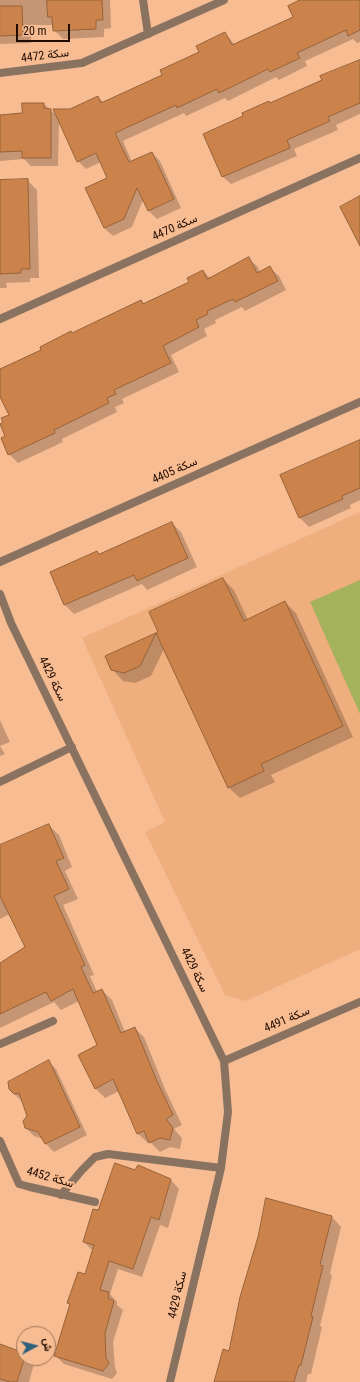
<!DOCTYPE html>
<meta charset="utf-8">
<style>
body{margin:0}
#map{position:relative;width:360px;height:1382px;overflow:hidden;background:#f8bc92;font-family:"Roboto Condensed",Vazirmatn,sans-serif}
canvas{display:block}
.north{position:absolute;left:16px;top:1326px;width:40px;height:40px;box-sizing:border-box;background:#f8bc92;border:1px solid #a17558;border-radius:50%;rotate:83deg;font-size:11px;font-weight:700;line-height:16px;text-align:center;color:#1f0b00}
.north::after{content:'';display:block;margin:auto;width:14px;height:18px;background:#2e607e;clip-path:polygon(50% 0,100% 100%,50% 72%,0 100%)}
.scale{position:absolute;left:16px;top:24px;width:54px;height:18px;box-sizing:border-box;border:2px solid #1f0b00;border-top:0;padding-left:5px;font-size:12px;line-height:14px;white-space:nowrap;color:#1f0b00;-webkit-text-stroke:3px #f8bc92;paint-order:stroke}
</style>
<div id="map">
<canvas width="360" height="1382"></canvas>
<div class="north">ش</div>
<div class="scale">20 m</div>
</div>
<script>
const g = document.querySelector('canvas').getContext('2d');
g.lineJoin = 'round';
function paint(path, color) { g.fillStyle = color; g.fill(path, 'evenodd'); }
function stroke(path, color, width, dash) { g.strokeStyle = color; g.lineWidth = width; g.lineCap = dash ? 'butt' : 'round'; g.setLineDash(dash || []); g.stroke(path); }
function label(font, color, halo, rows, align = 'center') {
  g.font = font + ' "Roboto Condensed",Vazirmatn,sans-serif'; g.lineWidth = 4; g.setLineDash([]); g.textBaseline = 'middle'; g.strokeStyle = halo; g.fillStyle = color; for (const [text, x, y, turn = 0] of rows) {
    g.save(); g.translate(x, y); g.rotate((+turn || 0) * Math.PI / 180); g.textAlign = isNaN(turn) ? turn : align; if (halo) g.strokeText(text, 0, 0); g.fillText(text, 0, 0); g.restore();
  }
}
paint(new Path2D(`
 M360 512V949L246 1001 225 995 145 832 165 822 82 638Z`), '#efae7e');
paint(new Path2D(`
 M360 580V714L310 602Z`), '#a4b25b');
paint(new Path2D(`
 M0 0H110L111 28 104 29V37L63 39 54 30V25H31V43L0 44Z
 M302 0H360V42L357 43 353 39 305 61 307 66 279 80 276 77 228 101 225 98 186 116 184 113 123 141 132 162 152 153 160 161 181 208 157 219 149 211 143 200 132 227 113 236 104 228 108 179 101 162 86 169 78 161 59 120 58 166H31L24 159 0 161V116L23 114 44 104 57 116 98 97 104 103 163 76 200 52 225 33 235 45 294 17Z
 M360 61V114L336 125 338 130 294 149 297 156 231 184 222 176 271 104 323 81Z
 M27 180 37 190 39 278H30V282L6 283 7 288H0V181Z
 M249 259 258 267 260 273 270 268 279 276 286 290 245 311 242 307 215 320 216 323 204 329 207 336 171 355 179 372 122 399 124 403 115 407 117 412 62 439 63 442 18 463 9 454 7 436 10 415 0 394V370L141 301 145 304 190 282 203 271 210 278Z
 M360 441V500L350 505 351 508 309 527 300 518 281 475Z
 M172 523 181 532 197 567 147 590 142 584 74 614 65 605 100 555Z
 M223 579 234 590 248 620 285 602 296 613 353 737 271 775 275 782 240 798 229 788 164 649 151 676 135 683 123 681 112 669 106 657 159 632Z
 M0 720 10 742 0 746 5 754 0 756Z
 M49 826 59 835 72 867 65 871 78 899 63 905 94 975 90 976 97 992 102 990 112 1000 125 1032 134 1028 144 1037 165 1089 182 1125 174 1129 182 1138 180 1149 170 1147 160 1152 150 1142 148 1143 138 1134 119 1091 105 1098 95 1088 99 1046 79 1001 61 1010 54 1002 0 1028V964L26 947 10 914 0 919V846Z
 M48 1061 56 1069 87 1135 54 1152 46 1144 43 1139 34 1136 26 1128 28 1117 23 1102 14 1094Z
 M136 1172 171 1180 179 1189 168 1228 160 1225 142 1277 118 1269 110 1294 117 1302V1305L123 1310 113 1342 115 1367 117 1373 112 1379 64 1364 55 1355 86 1275 93 1251 84 1242 98 1211Z
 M267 1200 332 1217 341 1227 330 1273 332 1276 320 1326 322 1327 311 1374H308L306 1382H215L230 1352 259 1237Z
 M0 1345 24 1354V1358H29L34 1364 29 1382H0Z`), '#0003');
const building = new Path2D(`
 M47 0H102L103 20H96V29L53 31 52 17H48Z
 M300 0H360V30L348 36 346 30 297 53 300 58 270 72 268 69 219 93 217 89 177 108 176 105 115 133 129 162 152 152 174 199 148 211 137 188 124 219 104 228 85 188 107 178 96 153 77 162 53 109H70L98 96 101 103 162 75 160 70 199 52 196 46 225 32 232 45 293 17 288 6Z
 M0 6H22L23 35 0 36Z
 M360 60V103L328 117 330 121 287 140 290 148 222 177 203 134 243 116 242 113 269 101 270 103 322 80 320 76Z
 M22 103H44V108L51 109V158H22V151L0 152V115L22 113Z
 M28 179 30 269H21V273L0 274V180Z
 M360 196V246L340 207Z
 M249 257 257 273 270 266 278 281 235 302 233 299 207 311 208 314 196 320 199 327 163 346 171 363 114 390 116 394 107 398 109 403 54 430 55 433 8 455 1 438 5 436 0 424 3 422 1 418 9 415 0 397V369L41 350 40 347 71 331 72 333 141 300 143 304 189 282 187 278 203 270 207 279Z
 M360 440V488L342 496 343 499 299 518 280 475Z
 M172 522 188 558 137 581 134 575 64 605 50 572 97 551 99 554Z
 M223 578 244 621 285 601 343 726 261 764 264 771 228 788 156 633 140 666 124 673 111 670 105 656 158 632 149 612Z
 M49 824 64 858 56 861 69 889 54 896 85 965 81 967 93 993 102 989 121 1033 135 1027 156 1079 173 1115 166 1119 173 1128 170 1140 160 1138 149 1143 144 1131 137 1134 113 1079 95 1089 78 1055 97 1045 73 989 51 1001 46 992 0 1014V963L25 947 0 896V845Z
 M49 1060 80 1127 45 1144 38 1132 25 1128 23 1121 27 1116 19 1093 14 1094 9 1089 8 1082Z
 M115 1163 135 1170 138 1165 171 1179 159 1220 151 1217 133 1269 109 1261 100 1290 109 1292 108 1298 114 1301 105 1333 106 1358 109 1363 103 1371 54 1356 70 1304 67 1303 78 1272 85 1274 94 1245 83 1242 93 1209 98 1210Z
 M266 1198 332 1216 320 1265 323 1266 311 1316 313 1317 301 1365H299L294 1382H214L223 1349 229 1351 240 1297 258 1237Z
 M0 1344 24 1353V1360L17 1382H10L0 1379Z`);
paint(building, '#cb834b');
stroke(building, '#976239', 1);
stroke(new Path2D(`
 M143 0 148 34
 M0 73 82 63 224 0
 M0 319 360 158
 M0 562 360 402
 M0 594 11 623 224 1061 228 1112 221 1168 170 1382
 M0 782 72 747
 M0 1044 53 1021
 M224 1061 360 1002
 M0 1141 19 1184 30 1187 95 1202
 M61 1195 82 1170 95 1157 108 1154 221 1168`), '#8a7261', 8);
label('12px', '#1f0b00', '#f8bc92', [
 ["سكة 4472",45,56,-7],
 ["سكة 4470",175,228,-24],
 ["سكة 4405",175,471,-24],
 ["سكة 4429",52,679,64],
 ["سكة 4429",194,970,64],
 ["سكة 4491",287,1020,-23],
 ["سكة 4452",50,1178,16],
 ["سكة 4429",178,1295,-77]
]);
</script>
